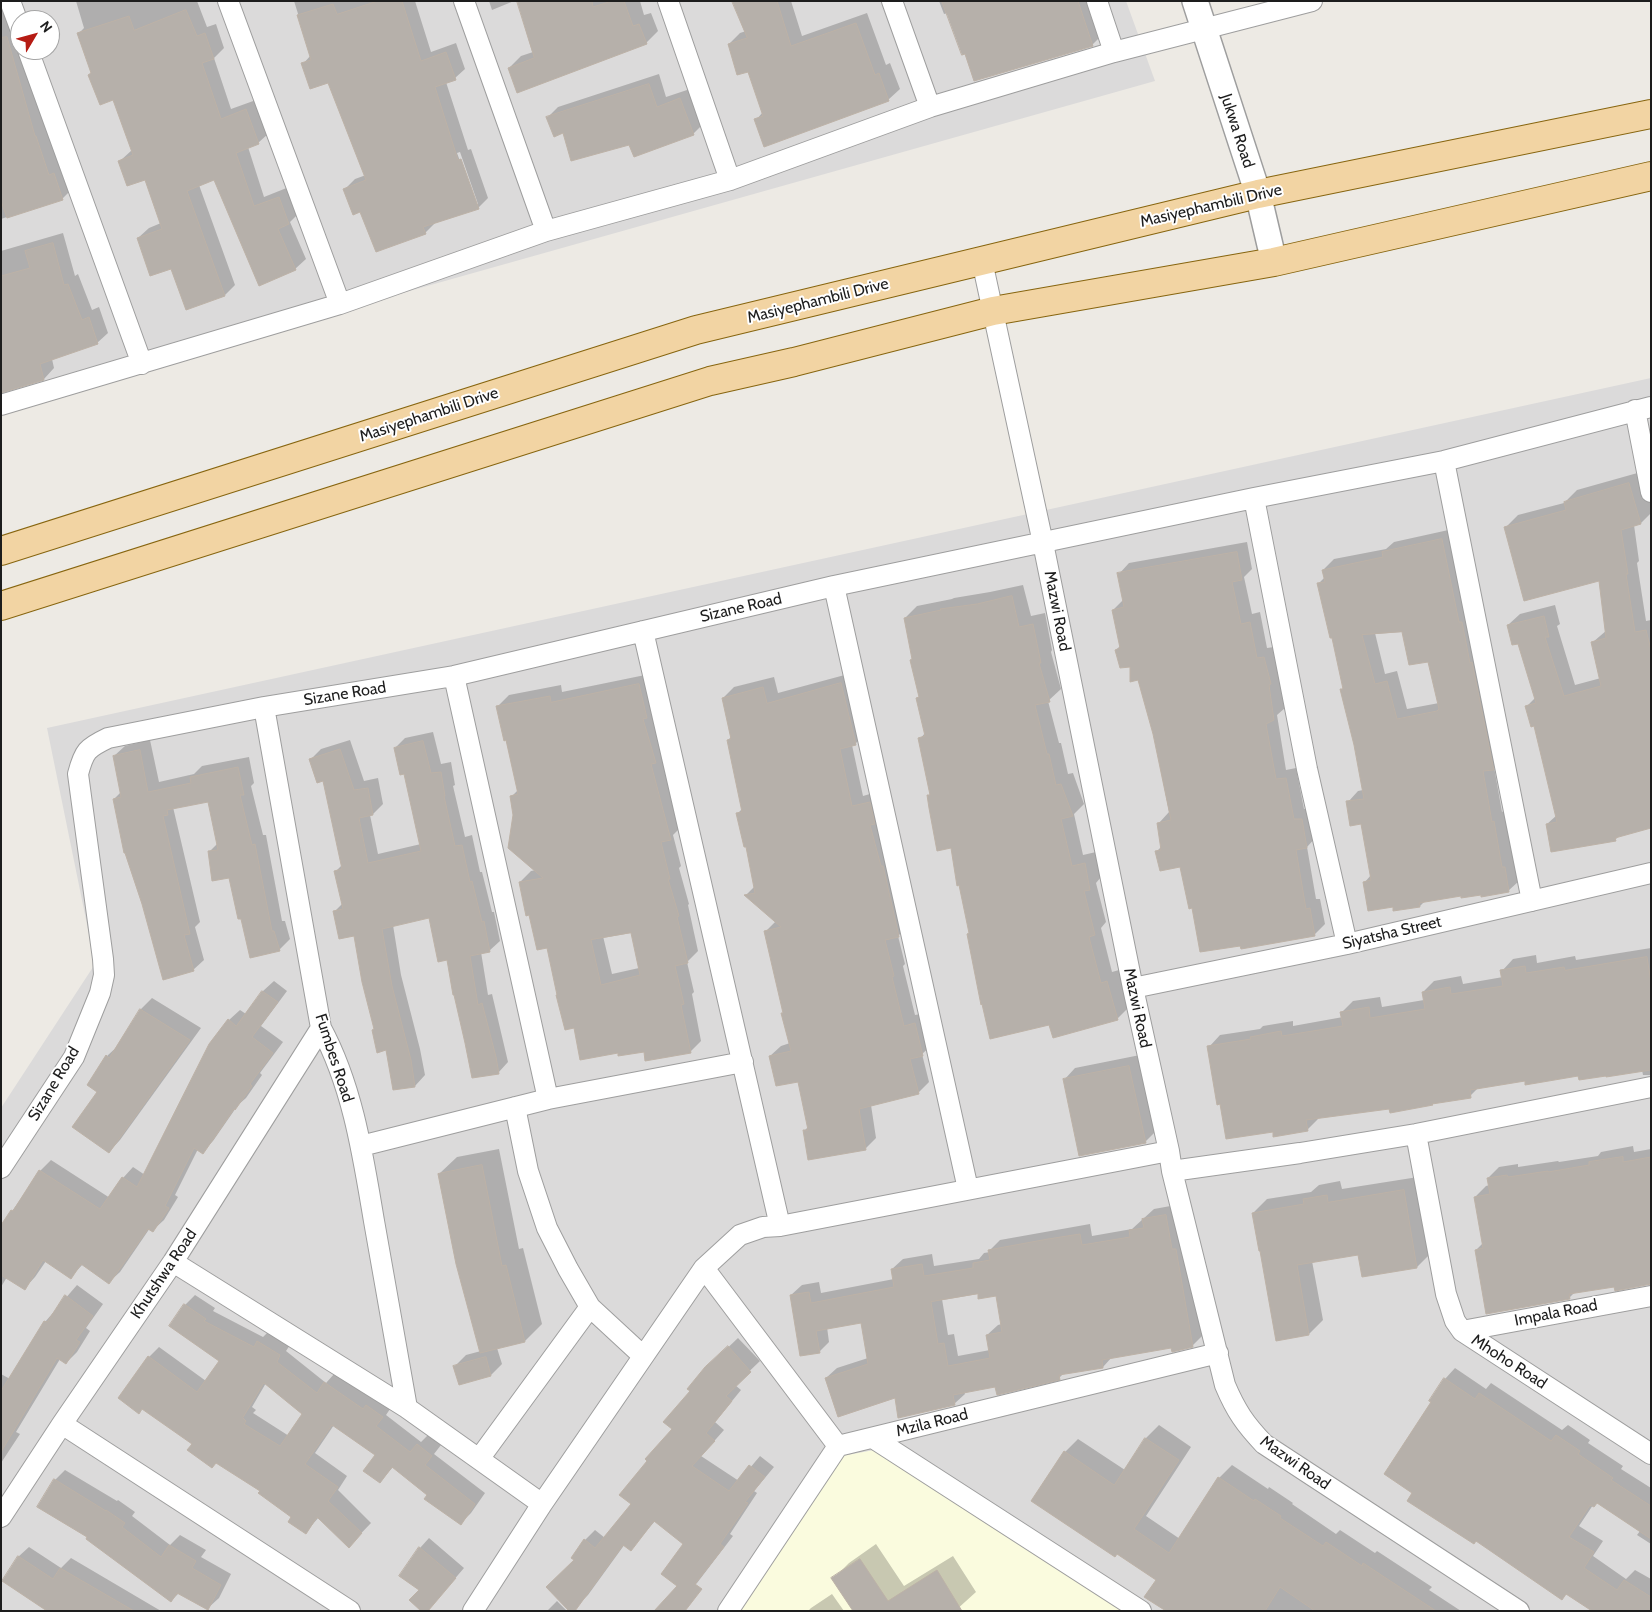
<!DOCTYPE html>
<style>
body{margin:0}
#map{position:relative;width:1652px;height:1612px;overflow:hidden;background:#edeae4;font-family:Cabin,sans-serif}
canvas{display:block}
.frame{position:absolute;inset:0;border:2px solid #1d1d1d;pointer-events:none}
.north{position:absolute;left:10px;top:10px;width:50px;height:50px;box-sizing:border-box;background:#fff;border:1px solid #a5a5a5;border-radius:50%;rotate:53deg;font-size:14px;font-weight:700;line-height:20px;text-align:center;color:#1d1d1d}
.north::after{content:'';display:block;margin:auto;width:18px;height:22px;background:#b61c14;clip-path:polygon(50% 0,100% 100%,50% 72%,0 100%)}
</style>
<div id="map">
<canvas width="1652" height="1612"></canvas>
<div class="frame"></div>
<div class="north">N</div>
</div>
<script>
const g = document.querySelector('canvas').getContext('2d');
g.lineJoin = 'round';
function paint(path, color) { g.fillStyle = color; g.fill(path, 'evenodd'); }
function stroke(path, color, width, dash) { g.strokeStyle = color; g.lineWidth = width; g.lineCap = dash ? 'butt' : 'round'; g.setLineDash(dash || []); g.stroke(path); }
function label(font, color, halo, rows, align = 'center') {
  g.font = font + ' Cabin,sans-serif'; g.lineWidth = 4; g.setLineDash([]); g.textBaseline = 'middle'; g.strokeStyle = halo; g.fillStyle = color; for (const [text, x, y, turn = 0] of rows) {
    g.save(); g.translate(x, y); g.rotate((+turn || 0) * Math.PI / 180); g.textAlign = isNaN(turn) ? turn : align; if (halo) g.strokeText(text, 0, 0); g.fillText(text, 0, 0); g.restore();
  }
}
paint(new Path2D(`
 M1 1H1126L1155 81 1 406ZM20 20H50V50H20Z
 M1651 378V1611H1V1108L95 964 47 728Z`), '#dbdada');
paint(new Path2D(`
 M874 1450 1122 1611H738L842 1456Z`), '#fafbde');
paint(new Path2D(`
 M76 1H197L207 27 216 24 224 48 214 58 231 109 256 100 269 133 258 143 248 147 264 197 289 187 299 213 290 222 306 259 295 269 214 179 199 185 235 285 225 295 171 267 138 238 149 228 161 223 145 178 120 161 132 150 114 98 92 72 79 33 84 28Z
 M294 1H415L431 52 456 43 465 69 455 78 446 82 468 150 471 149 488 198 478 208 435 223 425 233 361 210 345 189 355 179 366 175 329 81 303 64 311 55ZM460 152 478 204H476L457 153Z
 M489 1H514L492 10Z
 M518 1H640L644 15 651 13 658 31 646 43 509 68 521 56 533 52Z
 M734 1H791L802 36 867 13 886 65 890 63 900 89 888 100 756 120 763 112 748 71 729 44 740 33 746 31Z
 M939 1H1092L1103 34 1092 45 965 53 948 13 944 14Z
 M1 3 20 37V50L73 188 63 198 1 219Z
 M659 74 666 97 690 89 703 124 693 134 630 143 564 132 548 117 558 107Z
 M63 233 75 276 78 274 92 310 99 307 108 333 97 343 52 359 54 368 44 379 2 391 1 251Z
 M1641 472 1651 506V513L1641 523 1634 525 1639 561 1637 563 1646 621 1651 620V827L1619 836 1615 840 1547 824 1557 815 1535 725 1526 707 1536 697 1519 642 1508 625 1520 614 1555 605 1560 624 1557 626 1575 685 1601 678 1593 642 1607 630 1600 579 1506 527 1518 515 1564 503 1577 490Z
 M1453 529 1504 758 1494 767 1502 812 1504 811 1513 857H1515L1519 881 1508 891 1462 894 1425 901 1420 906H1394L1365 882 1371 875 1362 822 1348 802 1358 791 1363 790 1355 745 1341 690 1344 687 1333 636 1318 584 1325 577 1323 570 1334 559 1386 549 1394 542ZM1403 631 1429 660 1439 703 1407 709 1397 671 1385 674 1375 633Z
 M1247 542 1252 569 1244 577 1252 614 1260 612 1267 648 1274 647 1285 708 1277 715 1286 770 1296 768 1304 809H1312L1317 836 1307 847 1316 899H1320L1325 924 1314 935 1241 944 1193 907 1181 865 1157 851 1162 846 1159 823 1169 812 1154 734 1138 679 1131 665 1116 650 1120 646 1113 610 1124 599 1119 574 1129 563Z
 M1023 585 1031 616 1045 613 1052 650 1051 652 1061 689 1048 701 1059 743H1061L1068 774 1073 773 1084 804 1074 814 1083 855 1096 852 1101 877 1096 883 1106 922 1101 928 1112 972 1119 970 1129 1007 1117 1019 970 932 952 846 929 795 931 793 920 739 925 733 918 698 920 696 905 618 917 606 952 599 954 598 990 592Z
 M852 673 866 733 855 744 852 745 863 796 880 791 909 925 898 936 905 964 903 966 915 1015 926 1013 933 1044 922 1054 929 1082 918 1093 871 1105 876 1138 865 1149 804 1131 809 1126 799 1080 770 1056 781 1046 790 1043 782 1014 784 1012 766 931 776 921 746 895 755 886 747 845 737 814 743 808 728 740 731 737 723 698 734 687 774 677 778 693Z
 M650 674 681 827 673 835 681 866 679 868 689 904 688 905 698 951 687 962 694 992 692 994 701 1041 690 1052 645 1050 619 1052 575 1026 548 947 529 913 520 882 531 871 536 870 515 815 512 796 518 790 498 706 509 695 561 685 562 692ZM632 931 639 968 612 974 603 936Z
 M433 732 441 764 451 762 455 785 453 786 465 837 472 835 480 872H482L492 912H494L500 941 489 951 481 952 488 995 492 994 508 1062 498 1073 430 917 393 925 401 975 420 1049 425 1075 415 1086 387 1049 375 1028 355 934 334 912 343 903 336 871 342 865 324 780 311 759 321 749 350 740 364 781 378 778 383 804 373 814 370 815 378 854 421 844 405 772 395 748 405 738Z
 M150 740 159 782 194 774 202 766 249 757 254 783 251 786 263 835H266L282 921H285L290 939 279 950 230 877 209 852 218 843 209 800 173 807 200 922 195 927 204 960 193 970 114 799 121 792 114 756 125 746Z
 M1651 948V1075H1643L1642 1070 1526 1080 1479 1087 1470 1096 1434 1103 1432 1104 1390 1107 1318 1117V1119L1307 1130H1274L1209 1047 1220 1035 1260 1029 1263 1026 1293 1021V1026L1343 1017 1342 1012 1353 1001 1380 997 1382 1007 1424 1000 1423 992 1434 981 1461 976 1463 984 1503 977 1502 971 1513 959 1536 955 1537 963 1575 956 1576 960Z
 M274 981 287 991 261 1026 283 1042 260 1073 262 1075 246 1098 238 1105 213 1141 202 1152 198 1149 175 1195 178 1197 164 1220 153 1230 150 1228 120 1272 109 1282 83 1264 71 1277 46 1261 35 1277 25 1288 7 1277 1 1287V1227L40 1171 51 1160 110 1198 123 1178 133 1167 145 1175 229 1020 240 1010 246 1014 263 991Z
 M152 998 201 1028 120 1140 109 1152 99 1091 107 1056 119 1045 141 1009Z
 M1140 1055 1156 1131 1145 1142 1064 1080 1075 1068Z
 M1633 1146 1634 1152 1651 1149V1279L1575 1292 1569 1298 1476 1250 1483 1243 1475 1197 1486 1186 1490 1185 1488 1178 1499 1167 1518 1164V1167L1558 1161 1559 1162 1598 1156 1601 1152Z
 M499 1149 519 1249 523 1248 542 1324 525 1341 497 1348 502 1364 491 1375 455 1366 466 1355 481 1351 439 1174 457 1157Z
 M1418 1177 1431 1253 1417 1267 1359 1253 1312 1261 1323 1320 1309 1334 1253 1213 1267 1199 1311 1192 1319 1185 1340 1181 1342 1189Z
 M1176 1205 1203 1335 1192 1346 1172 1347 1112 1357 1103 1367 1064 1373 1059 1378 996 1386 964 1391 965 1394 954 1404 896 1397 826 1378 837 1368 868 1358 862 1321 827 1327 829 1342 819 1352 791 1295 802 1285 819 1282 821 1293 894 1279 892 1269 903 1259 932 1254 934 1266 979 1259 984 1253 990 1252V1250L1000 1240 1090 1224 1092 1236 1132 1229 1154 1209ZM979 1293 997 1295 1002 1324 998 1325 987 1335 990 1350 958 1356 954 1334 948 1335 942 1299Z
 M77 1285 103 1304 86 1328 90 1331 77 1352 66 1363 60 1359 16 1432 20 1434 1 1463V1374L10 1379 45 1322Z
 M195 1295 215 1308 213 1311 263 1337 268 1332 290 1345 286 1351 326 1383 335 1373 373 1399 377 1395 392 1406 386 1415 421 1442 428 1435 441 1445 434 1454 485 1493 471 1513 461 1523 429 1495 393 1467 380 1482 377 1455 334 1425 315 1453 347 1476 338 1490 371 1523 349 1546 319 1517 306 1532 293 1517 262 1491 143 1408 119 1398 149 1357 159 1347 206 1381 221 1361 185 1305ZM266 1383 304 1414 289 1436 253 1413 256 1410 252 1407Z
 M738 1338 760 1361 735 1385 741 1390 715 1422 724 1430 701 1456 739 1481 760 1456 774 1467 754 1491 757 1493 730 1534 733 1536 697 1583 687 1593 685 1544 655 1521 631 1549 625 1544 588 1595 578 1605 576 1560 585 1540 595 1530 605 1538 632 1504 674 1429 692 1391 717 1358Z
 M1455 1368 1486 1389 1491 1383 1562 1430 1568 1425 1590 1440 1588 1443 1623 1466 1621 1469 1651 1488V1544L1637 1535 1640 1531 1597 1502 1593 1505 1579 1526 1603 1541 1593 1556 1626 1579 1635 1570 1651 1579V1611L1568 1593 1562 1598 1414 1492 1432 1402 1445 1379Z
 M1159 1425 1191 1447 1146 1516 1180 1539 1219 1478 1232 1465 1268 1489 1269 1487 1293 1503 1292 1504 1336 1534 1340 1530 1375 1553 1377 1551 1432 1587 1429 1590 1461 1611H1168L1157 1579 1065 1452 1078 1439 1125 1470 1146 1438Z
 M65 1470 117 1501 118 1500 135 1512 132 1516 170 1545 180 1535 206 1550 201 1557 231 1574 219 1598 208 1608 179 1593 171 1601 89 1537 55 1480Z
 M429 1538 464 1568 434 1603 421 1590 401 1576 420 1548Z
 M876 1544 904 1586 953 1556 976 1592 955 1611H855L833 1579 849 1563Z
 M29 1547 61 1568 71 1558 161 1611H48L18 1557Z
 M832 1594 844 1611H808L811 1608Z
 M557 1601 567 1611H547Z`), '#0003');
const building = new Path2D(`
 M378 1H402L421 61 446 52 456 80 435 87 458 160 461 159 479 209 423 227 426 234 376 252 360 212 353 215 343 189 366 180 328 83 310 89 301 63 311 60 297 15 333 4 337 14Z
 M517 1H592L593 7 612 1H624L633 26 639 24 647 44 517 93 508 68 534 58Z
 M732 1H777L791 46 856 23 875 75 879 73 889 101 764 147 754 119 763 116 748 72 737 75 728 44 747 38Z
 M942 1H1078L1093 46 974 81 965 54 962 55Z
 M186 10 197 36 205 33 214 59 202 63 221 119 246 109 259 144 236 153 254 206 279 197 289 224 278 229 296 270 259 286 214 180 187 191 225 296 186 310 171 269 150 276 137 238 162 229 145 180 127 186 118 161 133 155 113 100 100 105 88 75 91 73 77 33 129 16 134 30Z
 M7 37 35 136H36L49 175 54 173 63 200 7 218 1 201V38Z
 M649 84 657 107 680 98 694 135 634 157 629 145 571 161 563 133 554 137 546 117Z
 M53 243 64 285 68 284 82 320 89 317 98 344 40 364 44 380 1 393V276L30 268 25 251Z
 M1629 483 1641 524 1621 530 1628 574H1626L1635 632 1646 630 1651 650V828L1615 838 1616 841 1551 852 1546 824 1557 822 1534 726 1531 727 1525 706 1536 703 1518 644 1512 645 1507 625 1544 616 1549 637H1545L1564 696 1601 686 1591 642 1606 638 1599 581 1524 601 1504 527 1566 510 1564 502Z
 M1442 539 1459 622H1462L1470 663 1472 662 1494 770 1483 771 1492 822 1494 821 1502 867H1505L1509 892 1481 897V895L1461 898V896L1419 903 1420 907 1393 911V907L1368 911 1363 882 1371 880 1361 824 1350 826 1346 801 1364 799 1354 745 1340 689H1343L1332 638H1330L1317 583 1325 582 1322 570 1383 557 1382 552ZM1402 632 1409 665 1428 662 1439 709 1437 711 1397 719 1387 681 1375 684 1362 635Z
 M1237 552 1242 580 1232 582 1241 624 1250 622 1257 658 1264 657 1271 684 1269 685 1274 720 1266 724 1276 779 1286 778 1294 819H1302L1307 848 1296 850 1306 909 1310 908 1315 936 1241 949 1240 946 1200 952 1192 908 1189 909 1180 867 1160 871 1155 851 1161 850 1157 823 1171 820 1153 734 1138 680 1130 682V667L1120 668 1115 650 1120 648 1112 610 1124 607 1117 573Z
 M1012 596 1019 627 1033 624 1041 663H1039L1050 702 1035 705 1047 754H1049L1056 785 1061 784 1073 816 1061 819 1072 866 1085 863 1090 890 1084 891 1095 935 1089 937 1101 983 1107 981 1118 1020 1053 1038 1049 1025 990 1039 982 1004 981 1005 967 934 969 933 959 885 957 886 951 848 937 851 929 808 927 795H930L918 738 925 736 916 698 919 697 910 660 912 659 904 618 941 610 940 609 977 604Z
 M841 683 856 745 840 749 852 806 870 802 871 805 875 824 870 825 881 866H883L899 937 885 940 894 976 892 977 904 1026 915 1023 923 1056 910 1059 919 1094 859 1109 866 1150 808 1160 803 1130H808L798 1082 776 1086 769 1056 791 1051 781 1013H783L764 931 781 927 744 895 755 893 746 847H744L736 813 742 812 727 740 731 739 722 698 763 687 767 703Z
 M639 684 647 718 643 719 656 763 651 764 671 840 661 842 670 879H668L679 916 677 917 688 963 675 966 684 1004 681 1005 691 1053 645 1061 644 1052 618 1056V1053L580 1060 574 1028 565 1030 556 995H557L547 948 537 950 529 915 526 916 519 882 543 878 508 848 513 815 510 796 518 794 506 740 504 741 496 706 550 696 551 702ZM631 933 640 975 601 985 591 940Z
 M423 741 431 773 441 772 445 796H444L455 846 462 845 470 882 472 881 482 922 484 921 490 952 470 956 478 1005 482 1003 496 1057 499 1074 472 1078 465 1043 454 995H453L447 960 438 962 429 918 382 929 392 986 411 1060 415 1087 393 1090 386 1050 377 1053 372 1030 374 1029 362 982 354 936 339 939 333 911 343 909 334 871 342 869 323 781 317 783 309 759 340 749 354 790 368 788 373 815 359 818 368 863 421 851 404 774 400 775 394 748Z
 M140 750 148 792 191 783 190 777 238 767 244 795H240L252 845 255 844 272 931H274L280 951 250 958 241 919H238L229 878 212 881 208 851 218 850 208 802 167 810 168 815 163 816 190 934 184 935 194 971 163 980 142 904 125 853H124L113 799 121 797 113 756Z
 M1647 957 1651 982V1070L1606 1077V1076L1579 1080 1578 1076 1525 1085V1081L1470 1090 1471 1098 1432 1104 1433 1105 1390 1113 1389 1109 1306 1120 1308 1131 1273 1137V1132L1226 1139 1220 1104 1217 1105 1207 1046 1251 1039 1250 1037 1281 1031 1282 1036 1343 1026 1340 1012 1369 1007 1370 1018 1425 1009 1422 992 1450 987 1451 994 1503 986 1500 970 1525 966 1526 973 1564 967 1565 970Z
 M262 991 278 1002 252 1037 273 1053 250 1084 252 1086 235 1110 234 1109 203 1154 194 1148 165 1206 169 1208 153 1232 148 1229 109 1284 81 1264 71 1279 43 1260 25 1290 1 1275V1225L11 1210 13 1211 39 1170 100 1209 122 1177 137 1187 209 1044 228 1019 236 1026Z
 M140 1009 190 1040 109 1153 72 1127 97 1092 87 1085 106 1055 109 1058Z
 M1129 1066 1146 1143 1079 1156 1063 1079Z
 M1623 1157V1162L1651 1157V1284L1615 1291 1614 1287 1569 1294 1570 1299 1486 1314 1475 1250 1483 1248 1474 1197 1490 1194 1487 1178 1507 1175 1508 1177 1548 1171V1172L1589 1165V1162Z
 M482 1165 502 1266 506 1265 525 1342 480 1353 456 1264 438 1174Z
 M1404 1190 1417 1268 1362 1277 1358 1255 1297 1265 1309 1335 1276 1341 1260 1251H1259L1252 1213 1304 1204 1303 1199 1327 1195 1328 1202Z
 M1166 1215 1172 1249H1176L1193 1347 1172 1352 1171 1348 1102 1360 1103 1368 1059 1375 1060 1380 997 1395 995 1387 953 1395 955 1405 898 1418 895 1398 838 1417 825 1378 868 1364 861 1323 816 1331 820 1353 800 1356 790 1295 809 1292 811 1303 894 1287 891 1269 922 1264 924 1276 973 1268V1263L990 1260 988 1250 1048 1239 1080 1234 1082 1245 1130 1237 1129 1230 1144 1228 1142 1219ZM978 1294V1299L996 1296 1002 1332 986 1335 990 1358 948 1366 944 1343 938 1344 931 1302Z
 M65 1295 93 1316 76 1340 80 1342 66 1364 57 1358 1 1452V1391L44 1321 47 1322Z
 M184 1304 206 1319 204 1321 254 1347 257 1341 280 1355 277 1362 317 1393 324 1382 363 1409 366 1405 383 1417 376 1426 410 1452 417 1444 432 1456 425 1465 475 1504 461 1525 424 1499 427 1495 392 1467 380 1483 363 1471 375 1455 332 1425 305 1464 338 1487 328 1501 362 1533 349 1548 317 1517 306 1534 288 1522 291 1517 258 1493 260 1491 216 1463 212 1468 187 1450 192 1444 142 1409 139 1414 118 1398 148 1356 197 1392 219 1361 169 1326ZM264 1383 302 1414 280 1446 244 1424 246 1421 243 1418Z
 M728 1346 751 1372 726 1396 732 1401 706 1433 715 1441 692 1466 729 1491 749 1465 765 1477 745 1502 748 1503 720 1544 724 1547 695 1584 702 1589 685 1611H654L677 1586 661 1574 683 1544 654 1521 631 1551 623 1545 575 1611H569L546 1587 574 1560 571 1558 584 1539 595 1548 631 1504 619 1495 647 1461 645 1459 672 1429 663 1422 690 1391 687 1389 705 1367Z
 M486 1357 491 1376 459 1385 453 1366Z
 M1444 1378 1475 1399 1479 1393 1551 1441 1556 1435 1580 1451 1578 1454 1613 1478 1611 1480 1651 1506V1539L1597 1503 1594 1507 1590 1505 1569 1537 1594 1552 1584 1568 1617 1590 1624 1580 1651 1597V1611H1592L1566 1594 1562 1600 1476 1541 1474 1544 1407 1501 1412 1493 1384 1474 1431 1402 1429 1401Z
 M1145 1438 1179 1460 1134 1529 1169 1553 1218 1477 1254 1501 1255 1499 1281 1516 1280 1518 1323 1546 1326 1542 1362 1566 1363 1563 1436 1611H1315L1280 1587 1265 1611H1166L1144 1597 1156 1580 1117 1554 1115 1557 1031 1501 1064 1451 1114 1485Z
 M54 1479 106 1511V1510L125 1523 122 1527 161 1557 169 1545 196 1561 192 1568 221 1585 208 1610 177 1593 171 1602 86 1539 87 1537 37 1507Z
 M419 1547 456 1578 428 1611H421L409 1600 419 1590 399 1576Z
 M18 1556 53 1579 60 1568 134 1611H47L2 1581Z
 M860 1559 888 1601 937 1570 962 1611H853L831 1578Z`);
paint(building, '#b6b0aa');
stroke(building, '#bdb2a7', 1);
const minor = new Path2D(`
 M10 1 20 28
 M228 1 340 304
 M464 1 546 231
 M668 1 730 180
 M892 1 930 107
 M1097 1 1114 52
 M28 50 142 364
 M982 261 1043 543 1133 988 1169 1151 1172 1171 1225 1385C1236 1411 1245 1424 1264 1444L1519 1611
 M1 405 340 304 546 231 730 180 930 107 1114 52 1312 1
 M1635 410 1651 492
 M1444 461 1532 901
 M1254 498 1307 769 1347 944
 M834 586 968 1189
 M643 631 780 1226
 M454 676 548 1099
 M264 707 321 1028C353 1087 363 1156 374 1221 385 1284 396 1346 407 1408
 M1133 988 1347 944 1651 873
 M515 1107 528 1171 547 1228 568 1269 590 1307 643 1356
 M1416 1134 1446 1294 1455 1321 1462 1331 1651 1454
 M361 1146 548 1099 743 1062
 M1 1168 74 1057 100 993 104 975 103 959 78 774C84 751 87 748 108 738L264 707 454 676 834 586 1254 498 1444 461 1651 407
 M1172 1171 1300 1153 1416 1134 1651 1087
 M173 1262 407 1408 542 1504
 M704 1268 838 1446
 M1462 1331 1651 1296
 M62 1424 350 1611
 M873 1438 1141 1611
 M479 1459 590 1307
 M1 1517 62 1424 173 1262 321 1028
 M473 1611 542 1504 704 1268 740 1235 763 1227 780 1226 1169 1151
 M728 1611 838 1446 1218 1353`);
const tertiary = new Path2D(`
 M1195 1 1258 194 1274 262`);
const primary = new Path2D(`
 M1 551 696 330 1258 194 1651 114
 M1 606 710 381 794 362 993 311 1274 262 1651 176`);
stroke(minor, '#9e9e9e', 22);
stroke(tertiary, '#9e9e9e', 28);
stroke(primary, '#87650f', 30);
stroke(minor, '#fff', 20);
stroke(tertiary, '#fff', 25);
stroke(primary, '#f2d4a3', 28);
label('16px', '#1d1d1d', '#fff', [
 ["Jukwa Road",1237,131,72],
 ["Masiyephambili Drive",1211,206,-13],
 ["Masiyephambili Drive",818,301,-14],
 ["Masiyephambili Drive",429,415,-18],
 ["Sizane Road",741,608,-13],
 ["Mazwi Road",1057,611,79],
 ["Sizane Road",345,694,-9],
 ["Siyatsha Street",1392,933,-13],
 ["Mazwi Road",1137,1008,78],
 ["Fumbes Road",334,1058,72],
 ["Sizane Road",54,1084,-59],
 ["Khutshwa Road",164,1274,-56],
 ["Impala Road",1556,1313,-11],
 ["Mhoho Road",1509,1362,33],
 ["Mzila Road",932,1423,-14],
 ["Mazwi Road",1295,1463,35]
]);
</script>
